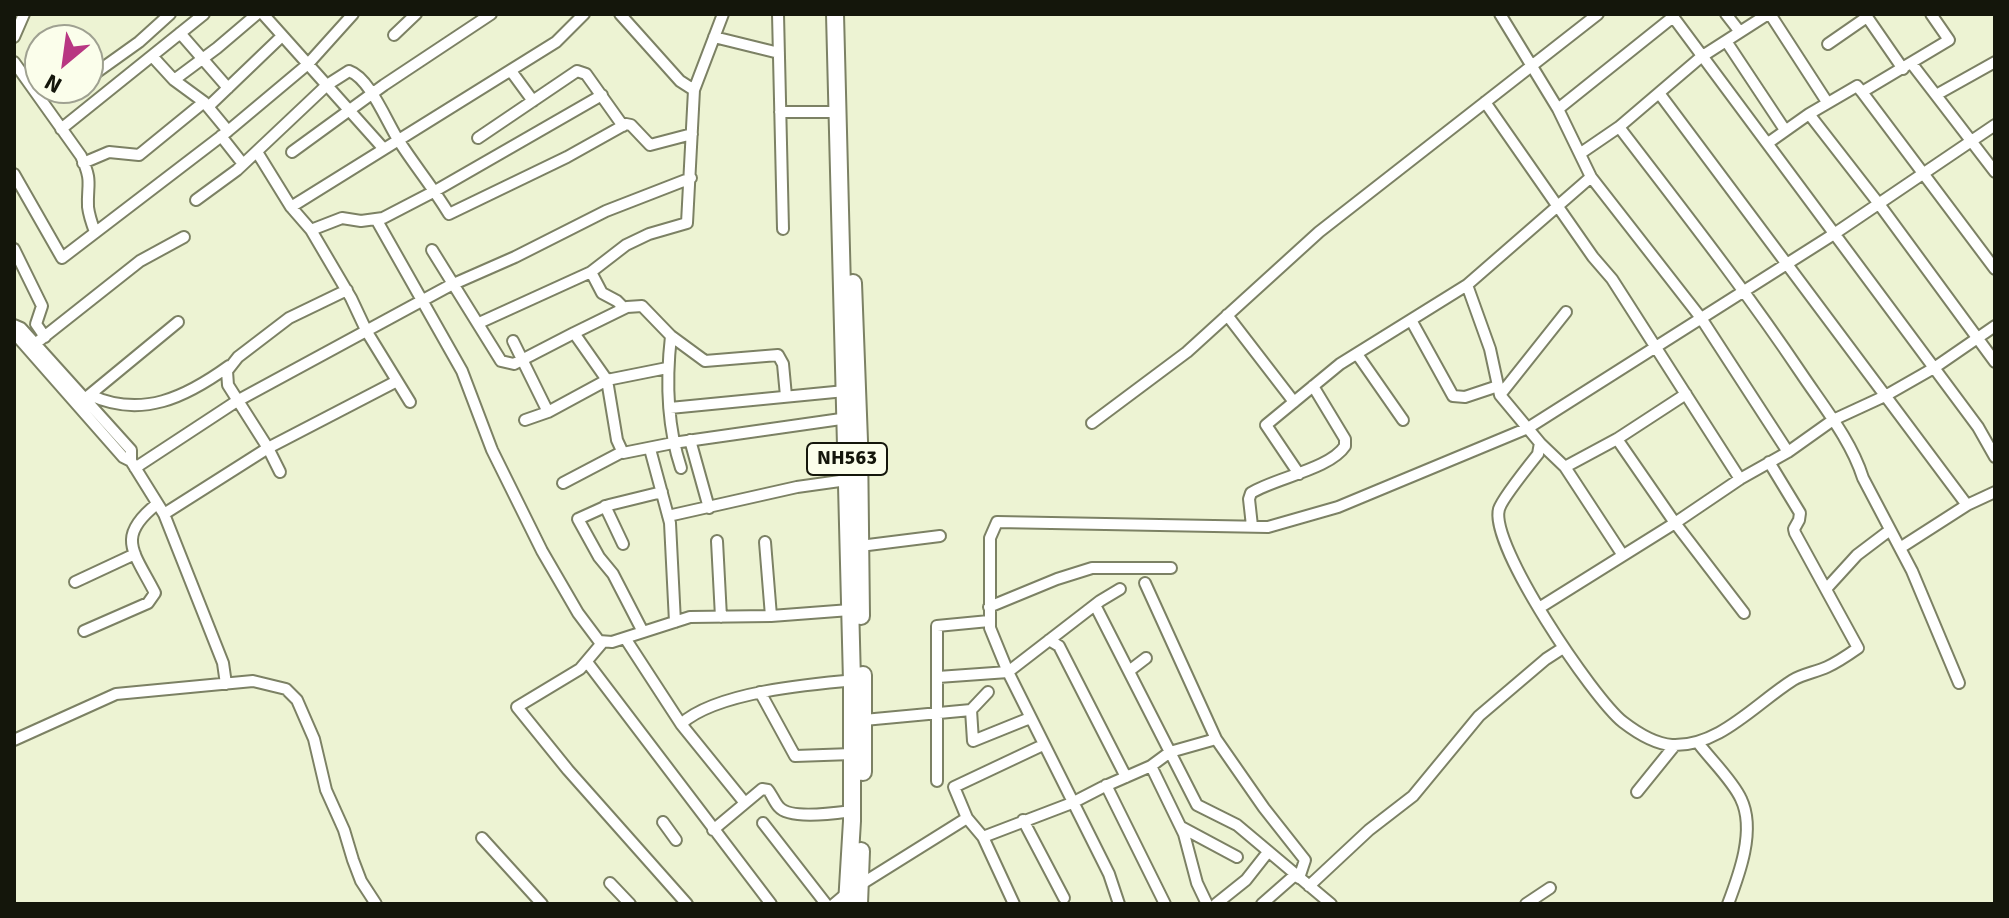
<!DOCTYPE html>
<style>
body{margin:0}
#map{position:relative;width:2009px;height:918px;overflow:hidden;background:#edf3d3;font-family:Signika,sans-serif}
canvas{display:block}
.frame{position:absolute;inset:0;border:16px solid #14160b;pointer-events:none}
.north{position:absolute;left:24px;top:24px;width:80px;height:80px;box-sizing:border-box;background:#fbfeeb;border:2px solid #9fa191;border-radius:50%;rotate:209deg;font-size:22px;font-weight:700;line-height:32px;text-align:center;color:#14160b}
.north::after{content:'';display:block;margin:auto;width:28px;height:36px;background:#b83782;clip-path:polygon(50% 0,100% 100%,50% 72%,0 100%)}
</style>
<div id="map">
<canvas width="2009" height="918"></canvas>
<div class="frame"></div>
<div class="north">N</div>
</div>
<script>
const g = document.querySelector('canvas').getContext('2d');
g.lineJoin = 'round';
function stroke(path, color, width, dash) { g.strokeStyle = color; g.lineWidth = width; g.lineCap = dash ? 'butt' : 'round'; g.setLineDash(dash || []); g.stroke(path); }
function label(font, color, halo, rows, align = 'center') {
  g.font = font + ' Signika,sans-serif'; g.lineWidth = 8; g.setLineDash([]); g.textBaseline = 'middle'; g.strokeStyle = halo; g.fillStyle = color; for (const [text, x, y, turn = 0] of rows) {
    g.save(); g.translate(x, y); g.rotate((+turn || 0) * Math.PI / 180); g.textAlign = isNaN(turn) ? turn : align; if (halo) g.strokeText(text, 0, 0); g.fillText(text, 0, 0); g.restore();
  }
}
const minor = new Path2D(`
 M263 14 383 148
 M620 14 680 81 694 90
 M778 14 783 229
 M1500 14 1558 109 1591 177 1701 318 1788 452
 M1671 14 1978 427 1995 457
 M1726 14 1740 32
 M1768 14 1701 57 1619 127C1681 208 1744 288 1801 373 1823 406 1851 440 1863 478L1912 571 1959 683
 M1770 14 1827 102
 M1865 14 1903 69
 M1931 14 1949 40 1862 92 1995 269
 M180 33 228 88
 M394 35 416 14
 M14 37 24 14
 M714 37 779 53
 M1726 41 1785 130
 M1828 44 1867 17
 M152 56 174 80 204 102 228 131
 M14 62 81 156C93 183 87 182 88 207 89 215 92 224 95 232
 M1912 64 1995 172
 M511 71 533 101
 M90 77 139 42 170 14
 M174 80 217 48 257 14
 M1862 92 1857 86 1809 114 1879 204 1995 362
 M1659 93 1967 505
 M1936 95 1995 62
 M1485 102 1593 257 1612 279 1740 479
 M208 107 282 36
 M1558 109 1673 17
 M780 112H838
 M61 129 204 14
 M221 136 243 164
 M478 138 577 71 586 74 623 126
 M1768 143 1809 114
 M257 152 291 207 311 230 351 298 367 332 410 402
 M292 152 384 85 491 14
 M1581 153 1619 127
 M83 163 109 152 139 155 204 102
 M14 174 62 258 228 131 308 64 353 14
 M196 200 237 170 327 85 349 71C370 78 387 123 399 141 415 166 434 189 449 214L567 157 626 124 631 125 650 145 692 134
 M291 207 556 42 584 14
 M376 219 462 371 492 450 542 551 578 613 599 641 612 642 690 617 771 616 850 610
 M311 230 342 218 361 221 383 218 435 191 602 95
 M14 249 42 306 36 324 45 337
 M432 250 501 361 514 364 574 333
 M591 272 602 293 617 301 624 308
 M1467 285 1490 349 1500 395 1540 443 1538 454C1530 464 1502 499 1499 509 1489 545 1593 698 1623 722 1636 732 1655 744 1672 745 1719 747 1755 704 1793 680 1803 674 1816 672 1827 667 1838 662 1848 655 1858 648L1795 533 1794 529 1799 520 1800 513 1769 462
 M1227 315 1294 402
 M1411 320 1453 396 1465 397 1498 386
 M479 323 591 272 626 245 649 234 687 223 694 90 723 14
 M14 325 21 328 131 450V461L164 514 223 663 226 684
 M14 333 123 457 131 461
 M671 336C666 380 667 426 681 468
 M513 341 548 412
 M35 344 140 261 184 237
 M1357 354 1403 420
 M90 395C142 419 186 397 229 366
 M1500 395 1566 312
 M786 396 783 364 778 355 705 361 671 336 642 306 627 307 574 333 607 380 617 440 623 453 673 443 848 418
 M87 397 178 322
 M670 408 845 391
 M525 420 548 412 607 380 667 368
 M1092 423 1187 352 1319 232 1598 14
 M1617 439 1675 523 1744 613
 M690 440 709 508
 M1540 443 1565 467 1622 554
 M650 449 670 523 675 622
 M1565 467 1617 439 1686 394
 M135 468 237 401 449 286 515 257 606 211 691 178
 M280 472 268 448 228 385 227 371 238 357 289 318 347 290
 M1299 474 1266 425 1340 364 1467 285 1591 177
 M563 483 622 452
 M605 506 623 544
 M164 514 268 448 397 381
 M668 516 797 487 847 480
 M1252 526 1249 499 1251 493C1275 478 1330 469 1345 446V439L1313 386
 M717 541 721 617
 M765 542 771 616
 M860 546 940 536
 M1900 548 1967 505 1995 492
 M75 582 135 554
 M1145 583 1216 739 1264 808 1305 860 1299 878
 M1826 589 1857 555 1890 530
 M1095 605 1197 805 1237 825 1331 904
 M989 607 1057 579 1092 568H1171
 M1539 608 1675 523 1740 479 1788 452 1833 420 1885 396 1934 368 1995 326
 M84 631 148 603 155 593C134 552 115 537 157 504
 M643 632 613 574 599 557 578 519 609 505 662 492
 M625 638 681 724 745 803
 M1049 640 1059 646 1126 777
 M602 643 580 669 517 707 568 770 687 904
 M587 662 771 904
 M1129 671 1146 658
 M938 677 1008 672 1100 601 1120 589
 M760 692 795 756 852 754
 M971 710 973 741 1030 718
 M864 720 971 710 988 692
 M681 724C716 692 810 684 857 680
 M14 740 116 694 253 681 286 689 297 700 314 739 326 790 344 830 353 860 361 881 376 904
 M1699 744C1711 760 1733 781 1741 799 1756 830 1739 875 1728 904
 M1151 766 1184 834 1197 883 1207 904
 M937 781V626L989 621
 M1106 785 1165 904
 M1637 792 1675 745
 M967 818 954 787 1043 745
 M1023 820 1064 898
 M663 822 676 840
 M763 823 826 904
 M1181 827 1237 857
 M713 830 762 789 768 790C772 795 775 803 779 807 790 820 836 813 852 811
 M983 837 1072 803 1103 787 1151 766 1170 752 1216 739
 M482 838 542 904
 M610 883 630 904
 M1309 886 1369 830 1413 796 1479 716 1546 659 1563 648
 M834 904 847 893 967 818 983 837 1014 904
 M1119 904 1109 874 1008 672 990 628V538L997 522 1268 527 1338 507 1528 428 1834 234 1995 125
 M1216 904 1246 880 1268 852
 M1262 904 1295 875
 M1526 904 1550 888`);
const trunk = new Path2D(`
 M835 14 852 681V821L847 904
 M853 283 859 441 861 616
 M863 772V675
 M859 904 861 851`);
stroke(minor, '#7c8164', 14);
stroke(trunk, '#7c8164', 20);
stroke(minor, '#fff', 10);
stroke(trunk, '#fff', 16);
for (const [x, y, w] of [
 [847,459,80]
]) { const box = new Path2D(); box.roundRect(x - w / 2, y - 16, w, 32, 6); g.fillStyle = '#fbfeeb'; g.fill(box); stroke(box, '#14160b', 2); }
label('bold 20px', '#14160b', null, [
 ["NH563",847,459]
]);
</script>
